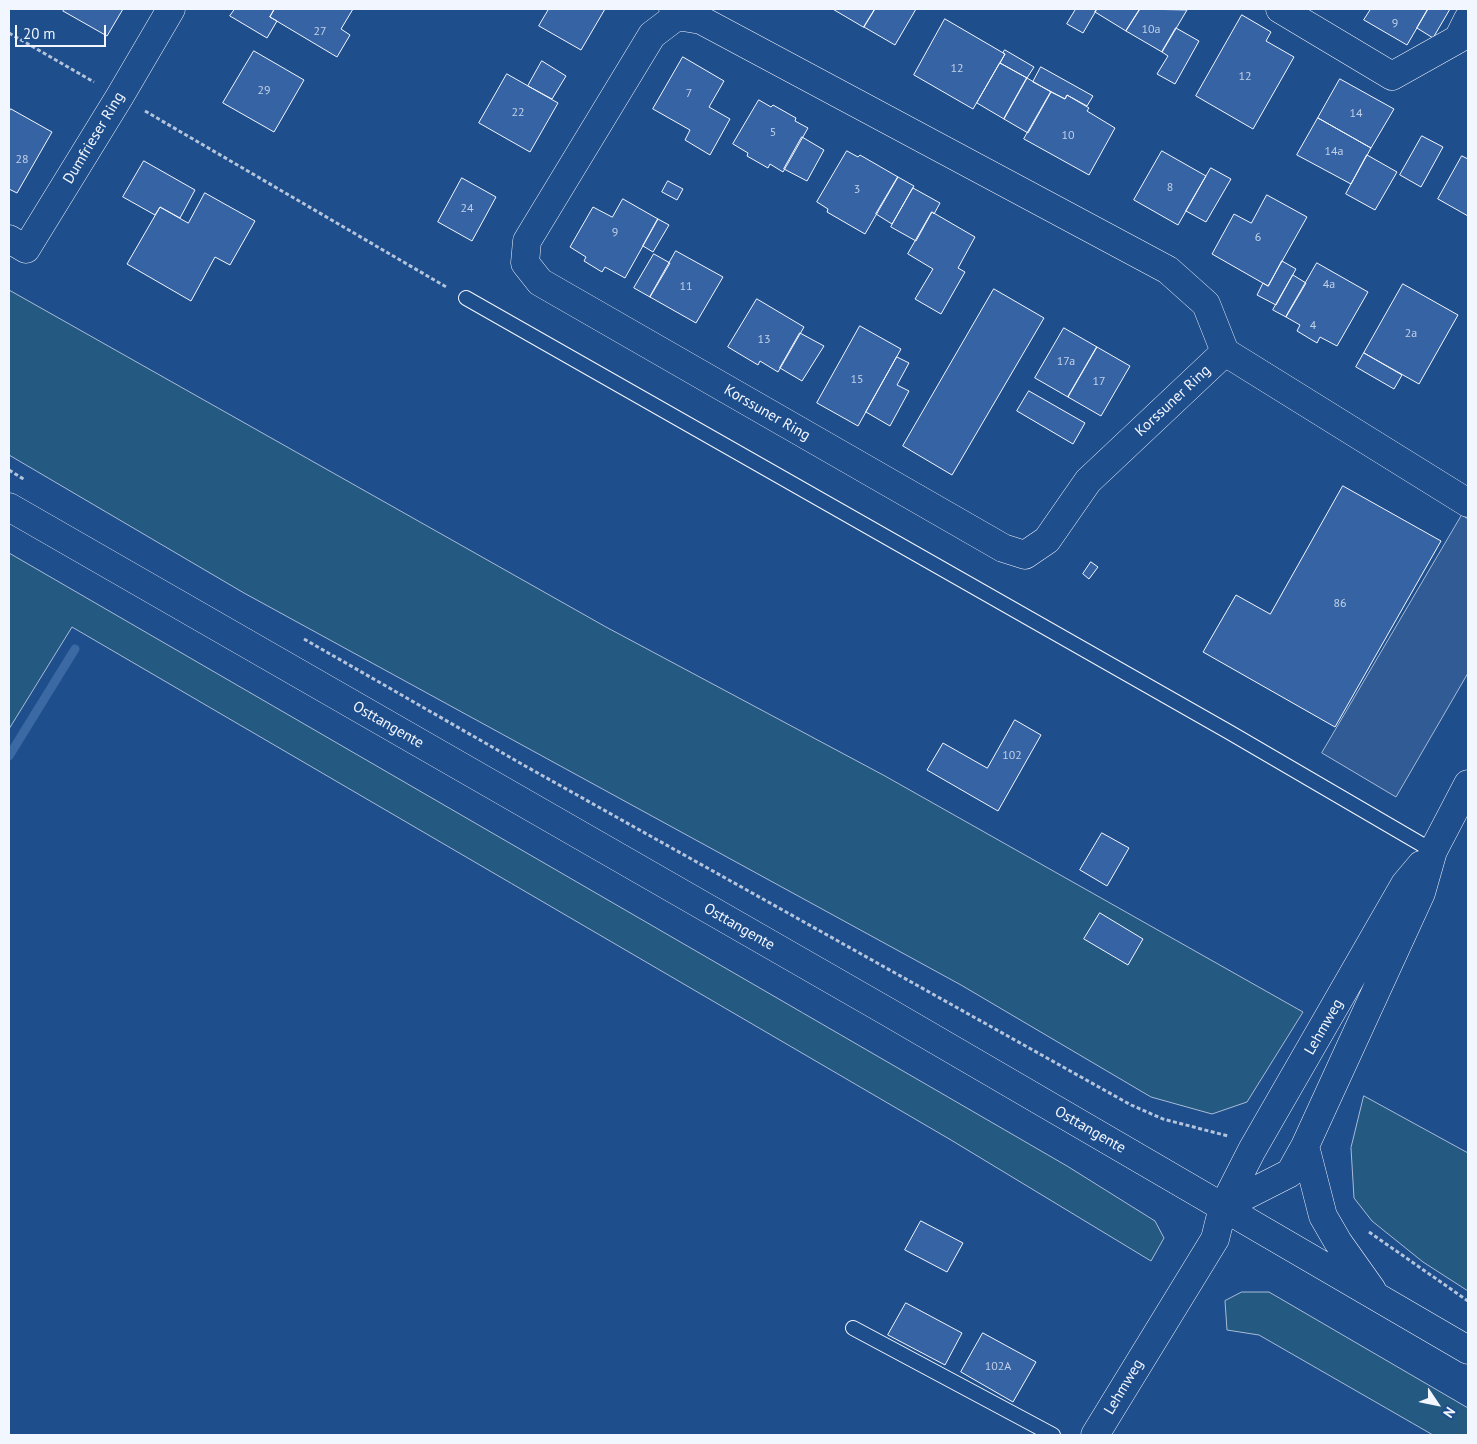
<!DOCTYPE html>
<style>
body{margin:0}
#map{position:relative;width:1477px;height:1444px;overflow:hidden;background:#1f4e8c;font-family:"PT Sans",sans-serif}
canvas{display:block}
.frame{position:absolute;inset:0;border:10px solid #f2f6ff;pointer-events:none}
.north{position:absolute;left:1412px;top:1379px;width:50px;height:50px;-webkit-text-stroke:4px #1f4e8c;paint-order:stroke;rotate:124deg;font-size:14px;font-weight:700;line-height:20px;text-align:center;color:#f2f6ff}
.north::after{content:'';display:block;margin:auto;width:18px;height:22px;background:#f2f6ff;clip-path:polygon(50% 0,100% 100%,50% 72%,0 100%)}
.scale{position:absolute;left:15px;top:25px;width:91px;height:22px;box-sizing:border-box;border:2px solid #f2f6ff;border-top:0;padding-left:6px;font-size:15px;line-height:18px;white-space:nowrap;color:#f2f6ff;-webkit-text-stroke:4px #1f4e8c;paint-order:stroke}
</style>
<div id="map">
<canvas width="1477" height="1444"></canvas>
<div class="frame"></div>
<div class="north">N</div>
<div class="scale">20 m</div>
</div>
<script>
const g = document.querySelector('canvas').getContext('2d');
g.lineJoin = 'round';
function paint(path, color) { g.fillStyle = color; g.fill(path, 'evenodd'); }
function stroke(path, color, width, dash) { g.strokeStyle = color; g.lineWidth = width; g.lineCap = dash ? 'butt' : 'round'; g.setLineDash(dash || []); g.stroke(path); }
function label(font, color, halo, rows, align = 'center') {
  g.font = font + ' "PT Sans",sans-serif'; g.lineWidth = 4; g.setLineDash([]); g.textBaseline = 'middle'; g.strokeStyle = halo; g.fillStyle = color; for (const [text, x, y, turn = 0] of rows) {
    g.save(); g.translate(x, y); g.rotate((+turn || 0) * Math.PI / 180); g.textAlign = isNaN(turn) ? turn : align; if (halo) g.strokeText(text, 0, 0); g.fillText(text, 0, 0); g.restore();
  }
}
const green = new Path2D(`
 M9 290 606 627 885 776 1303 1012 1247 1102 1212 1114 1151 1097 961 985 244 593 9 455Z
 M9 553 1067 1166 1155 1221 1164 1238 1151 1261 951 1140 72 627 9 729Z
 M1364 1096 1468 1153V1291L1423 1262 1372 1221 1354 1198 1351 1148Z
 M1242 1292H1269L1468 1408V1435H1433L1259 1335 1227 1330 1225 1301Z`);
paint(green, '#245a82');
stroke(green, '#a8bbd7', 1);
const parking = new Path2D(`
 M1462 515 1468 519V673L1396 797 1322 753Z`);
paint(parking, '#305b95');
stroke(parking, '#a8bbd7', 1);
stroke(new Path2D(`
 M9 756 75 649`), '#3b69a3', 9);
const building = new Path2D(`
 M65 9H123L107 36 63 11Z
 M235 9H274L270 17 277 21 267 38 230 16Z
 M275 9H353L341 29 350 35 337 57 270 17Z
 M549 9H605L581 50 539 26Z
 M833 9H875L864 27Z
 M875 9H916L895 45 864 27Z
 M1076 9H1097L1083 33 1067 24Z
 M1097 9H1140L1126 31 1095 12Z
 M1140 9 1187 10 1162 52 1126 31Z
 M1371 9H1428L1407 45 1364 20Z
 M1428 9H1450L1433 38 1417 28Z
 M1242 15 1271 32 1266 41 1294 57 1253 129 1196 96Z
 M945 19 1005 54 973 109 914 75Z
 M1176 28 1199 41 1175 84 1157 74 1168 56 1162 52Z
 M1005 50 1034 67 1027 78 1000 63 1005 54 1003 53Z
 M254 51 304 80 274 132 223 103Z
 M683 57 724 81 709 107 730 119 710 155 685 140 690 130 653 109Z
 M542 61 566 76 552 99 528 86Z
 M1000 63 1027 78 1004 119 977 103Z
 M1041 67 1093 96 1087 106 1067 95 1065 99 1033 82Z
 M507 74 558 103 530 152 479 123Z
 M1027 78 1051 92 1028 133 1004 119Z
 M1340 79 1394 109 1371 148 1318 118Z
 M1051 92 1065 99 1067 95 1089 108 1087 111 1115 128 1089 175 1024 139Z
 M759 100 771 107 773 105 796 118 795 121 808 128 783 172 770 164 768 168 747 156 748 153 733 144Z
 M11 109 52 132 17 193 9 189V112Z
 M1318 118 1371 148 1351 184 1297 155Z
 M1422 136 1443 147 1421 187 1400 175Z
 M802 137 824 150 807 181 784 169Z
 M847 151 858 157 860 155 898 177 865 234 827 212 828 209 817 202Z
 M1162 151 1206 176 1178 225 1134 200Z
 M1367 155 1397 172 1375 210 1346 194Z
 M1462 156 1468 159V216L1438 199Z
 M144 161 195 190 180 218 160 207 155 215 123 197Z
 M1211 168 1231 179 1206 222 1186 211Z
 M898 177 914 186 892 224 876 214Z
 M462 178 496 197 472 241 438 222Z
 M668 181 683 189 677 200 662 192Z
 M913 188 940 203 934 214 932 212 916 241 891 227Z
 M205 193 255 221 230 265 215 257 191 301 127 264 160 207 188 223Z
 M1267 195 1307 217 1268 286 1212 254 1234 214 1251 223Z
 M623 199 658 219 625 278 605 267 602 272 584 261 586 257 570 247 593 207 612 217Z
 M932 212 975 237 958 268 965 272 941 314 915 299 933 269 908 254Z
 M658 219 669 225 653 252 643 246Z
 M676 251 723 277 696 323 650 297Z
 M654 254 670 263 650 297 634 288Z
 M1282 261 1296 269 1276 305 1257 295 1263 283 1268 286Z
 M1317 263 1368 292 1337 346 1320 337 1317 343 1297 331 1300 325 1286 317Z
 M1293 275 1306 283 1286 317 1273 310Z
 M1403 284 1458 315 1419 384 1364 353Z
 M994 289 1044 318 952 475 903 446Z
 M757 299 804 327 778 372 760 361 758 365 728 347Z
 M860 326 901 349 858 426 817 403Z
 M1064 328 1097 347 1068 397 1035 378Z
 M800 333 824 346 802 381 780 368Z
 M1097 347 1130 366 1101 416 1068 397Z
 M1364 353 1402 375 1394 389 1356 367Z
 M897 357 909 363 897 385 909 391 890 426 866 412Z
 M1029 391 1085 423 1073 444 1017 411Z
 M1343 486 1441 541 1335 727 1203 652 1236 595 1270 614Z
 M1091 562 1098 567 1089 579 1083 574Z
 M1015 720 1041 735 998 811 927 770 943 743 987 768Z
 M1102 833 1129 848 1107 886 1080 870Z
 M1100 913 1143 939 1128 965 1084 939Z
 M921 1221 963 1243 947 1272 905 1250Z
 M906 1303 962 1333 945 1365 888 1335Z
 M983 1333 1036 1362 1013 1402 961 1372Z`);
paint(building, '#3563a3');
stroke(building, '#f2f6ff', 1);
const lane = new Path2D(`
 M466 298 1229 732 1433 851
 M853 1328 1053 1435`);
const street = new Path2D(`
 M673 9 677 16 701 20 1168 270 1206 304 1225 352 1468 503
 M1280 9 1392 76 1458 39 1468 19
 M677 16 652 35 527 241 525 263 540 282 1003 548 1025 555 1047 540 1088 481 1225 352
 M9 239 26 249 120 96 171 9
 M1095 1435 1215 1239 1223 1207`);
const secondary = new Path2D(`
 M9 507 888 1012 1468 1350
 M1305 1146 1323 1216 1338 1242 1372 1290
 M1223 1207 1290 1173 1305 1146 1421 893 1433 851 1468 784
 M1223 1207 1252 1150 1405 884 1421 865`);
stroke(lane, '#f2f6ff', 16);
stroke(street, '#f2f6ff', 29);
stroke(secondary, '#f2f6ff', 29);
stroke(new Path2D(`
 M9 33 94 82
 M145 111 448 288
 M9 470 25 480
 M304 639 527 767 1131 1105 1163 1119 1228 1136
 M1369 1232 1468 1301`), '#b3c4dc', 3, [4, 2.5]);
stroke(lane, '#1f4e8c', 14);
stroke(street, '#1f4e8c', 28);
stroke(secondary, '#1f4e8c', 28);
label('12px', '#c3d1e8', null, [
 ["9",1395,24],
 ["10a",1151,30],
 ["27",320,32],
 ["12",957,69],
 ["12",1245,77],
 ["29",264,91],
 ["7",689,94],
 ["22",518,113],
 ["14",1356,114],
 ["5",773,133],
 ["10",1068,136],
 ["14a",1334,152],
 ["28",22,160],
 ["8",1170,188],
 ["3",857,190],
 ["24",467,209],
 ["9",615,233],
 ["6",1258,238],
 ["4a",1329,285],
 ["11",686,287],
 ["4",1313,326],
 ["2a",1411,334],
 ["13",764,340],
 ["17a",1066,362],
 ["15",857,380],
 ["17",1099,382],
 ["86",1340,604],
 ["102",1012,756],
 ["102A",998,1367]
]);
label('15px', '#f2f6ff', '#1f4e8c', [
 ["Dumfrieser Ring",94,138,-59],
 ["Korssuner Ring",1173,401,-43],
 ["Korssuner Ring",767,413,30],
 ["Osttangente",388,725,30],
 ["Osttangente",739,927,30],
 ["Lehmweg",1324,1027,-60],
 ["Osttangente",1090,1130,30],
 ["Lehmweg",1124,1387,-59]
]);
</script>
